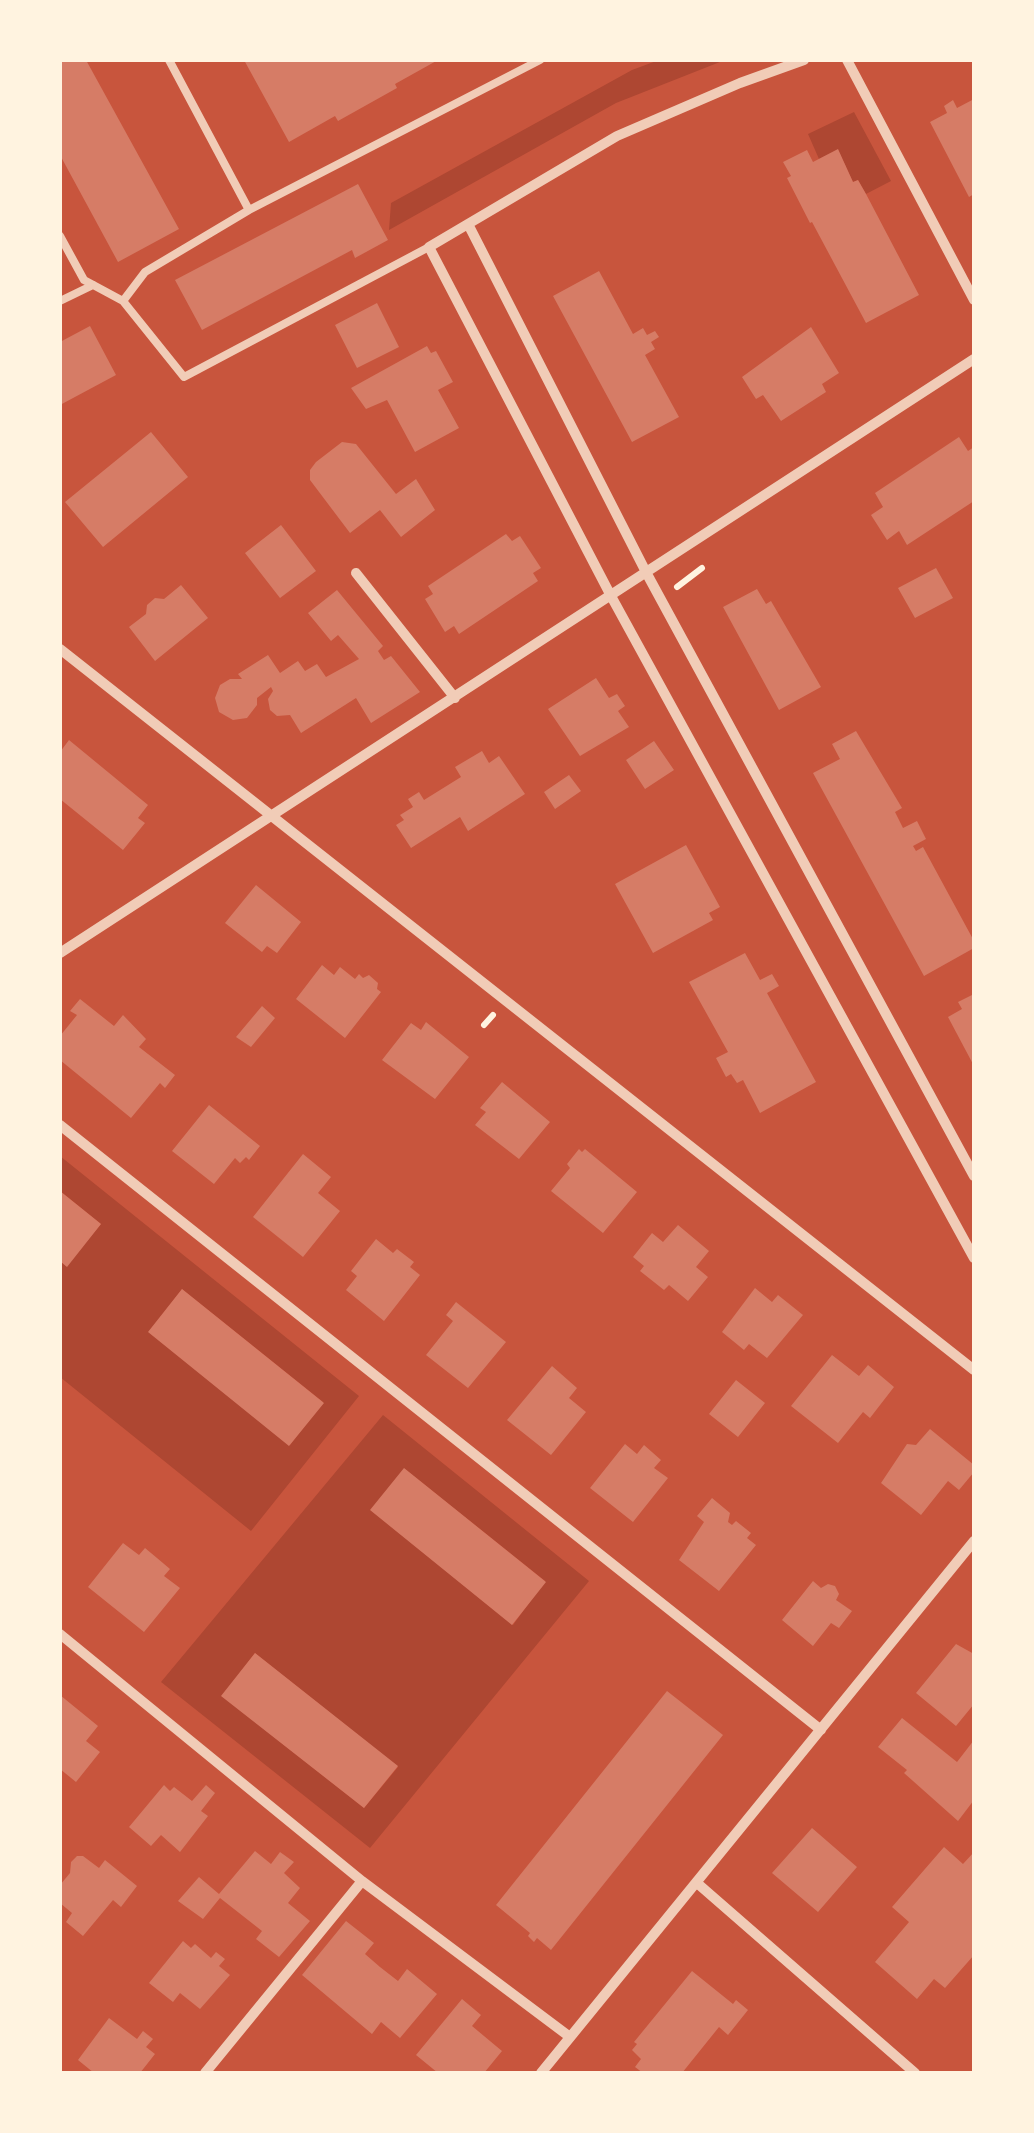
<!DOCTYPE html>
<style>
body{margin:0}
#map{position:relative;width:1034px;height:2133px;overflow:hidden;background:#c8553d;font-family:Montserrat,sans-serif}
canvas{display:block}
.frame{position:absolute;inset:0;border:62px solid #fff3e0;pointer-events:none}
</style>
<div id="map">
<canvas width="1034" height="2133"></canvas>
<div class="frame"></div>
</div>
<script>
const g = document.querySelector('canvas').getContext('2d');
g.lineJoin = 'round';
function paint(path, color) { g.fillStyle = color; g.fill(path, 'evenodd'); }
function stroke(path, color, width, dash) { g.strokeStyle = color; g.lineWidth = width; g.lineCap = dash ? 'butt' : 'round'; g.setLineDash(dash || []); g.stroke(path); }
paint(new Path2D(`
 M659 60H725L616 103 389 230 391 203 632 70Z
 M854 112 891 181 866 194 858 180 853 182 838 150 819 159 808 134Z
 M60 1156 359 1396 251 1531 60 1377V1261L66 1266 101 1224 60 1191ZM182 1289 323 1402 290 1445 149 1332Z
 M383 1415 589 1581 370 1848 161 1682ZM405 1469 545 1581 513 1625 371 1510ZM255 1653 398 1767 364 1808 222 1696Z`), '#ae4732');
paint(new Path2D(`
 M60 60H86L179 229 118 262 60 155Z
 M244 60H438L395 84 397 88 338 121 335 116 289 142Z
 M974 99V194L969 197 930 122 947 113 944 106 953 100 957 108Z
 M838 149 853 182 858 180 866 194 919 295 866 323 812 222 810 223 787 178 791 176 783 162 807 150 813 162Z
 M358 184 388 240 355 258 352 250 202 330 175 280Z
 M599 271 633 334 643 328 647 335 655 331 659 337 651 342 655 349 645 355 679 417 632 442 553 296Z
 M377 303 399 347 357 368 335 325Z
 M90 326 116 375 60 405V342Z
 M811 327 839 373 822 384 826 392 781 421 763 395 756 399 742 377Z
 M427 346 431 353 436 351 453 382 438 390 459 428 415 452 387 400 366 409 351 388Z
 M151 432 188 477 103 547 65 502Z
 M959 437 968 451 974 447V501L907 545 899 531 887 540 871 515 883 507 875 493Z
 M342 442 356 444 396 494 416 479 435 510 401 537 380 510 350 533 310 480V470L316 462Z
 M281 525 316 571 280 598 245 553Z
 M506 534 512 541 520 536 541 568 533 573 538 581 459 634 454 626 445 632 425 599 433 594 428 586Z
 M936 568 953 598 915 618 898 588Z
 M181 585 208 618 155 661 129 627 146 614 147 605 155 598 164 599Z
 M757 589 766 604 771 601 821 687 779 710 723 607Z
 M337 590 383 646 378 651 384 660 391 656 420 692 371 723 356 698 301 733 290 715 277 716 270 710 268 699 273 691 271 687 257 698V705L247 718 233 720 219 712 215 698 220 685 230 679H242L238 674 268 655 280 673 298 661 305 671 317 664 326 677 359 659 338 635 331 641 308 613Z
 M596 678 609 698 617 694 625 706 618 711 629 727 580 756 548 709Z
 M856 731 902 808 895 812 903 828 917 821 926 839 913 846 916 851 923 847 974 941V948L924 976 813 773 840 759 832 744Z
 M69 740 148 805 138 818 145 823 123 850 60 799V752Z
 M654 741 674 770 645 789 626 760Z
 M482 751 489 763 499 756 525 794 468 831 460 817 411 848 396 825 404 820 400 815 413 807 408 799 419 792 424 800 461 777 455 767Z
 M569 775 581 791 555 809 544 792Z
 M686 845 720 907 709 913 713 920 653 953 615 884Z
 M256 885 301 922 277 953 267 946 262 952 225 923Z
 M745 953 760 980 772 974 779 986 767 993 816 1082 760 1113 743 1080 737 1083 731 1074 726 1077 716 1058 728 1052 689 982Z
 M322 965 334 975 340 967 355 979 359 974 363 978 369 975 378 983 377 989 381 992 345 1038 296 999Z
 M974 994V1066L948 1017 962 1009 958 1002Z
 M80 999 114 1026 123 1015 146 1039 139 1047 175 1075 165 1088 160 1083 131 1118 60 1060V1036L77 1015 70 1011Z
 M262 1006 275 1018 251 1047 236 1037Z
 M426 1022 469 1057 435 1099 382 1060 411 1023 421 1030Z
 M502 1082 550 1122 519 1159 475 1125 486 1112 480 1108Z
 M209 1105 260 1146 249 1160 246 1157 240 1163 235 1158 214 1184 172 1151Z
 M579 1149 582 1152 585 1149 637 1192 603 1233 551 1191 570 1168 567 1164Z
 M303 1154 331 1177 318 1193 340 1211 303 1257 253 1217Z
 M60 1191 101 1224 67 1267 60 1261Z
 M678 1225 709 1251 696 1267 708 1277 688 1301 669 1285 664 1290 640 1271 644 1266 633 1257 652 1233 663 1242Z
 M376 1239 393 1253 397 1249 414 1262 410 1267 420 1275 384 1321 346 1290 357 1276 351 1271Z
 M755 1288 772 1302 778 1295 803 1315 767 1358 749 1344 744 1350 722 1332Z
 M182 1289 324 1403 289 1446 148 1332Z
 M456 1302 506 1342 468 1388 426 1355 453 1321 446 1315Z
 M832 1355 859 1376 868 1365 894 1387 870 1418 863 1412 838 1443 791 1406Z
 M552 1366 577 1388 569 1398 586 1412 551 1455 507 1420Z
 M736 1380 765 1403 738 1437 709 1414Z
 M930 1429 974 1465V1472L959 1490 948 1481 921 1515 881 1483 907 1444 916 1445Z
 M625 1444 637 1454 644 1445 661 1460 654 1468 668 1478 633 1522 590 1488Z
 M404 1468 546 1582 512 1625 370 1510Z
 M712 1498 730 1513 728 1522 732 1525 736 1521 751 1533 747 1538 756 1545 719 1591 679 1560 704 1522 697 1516Z
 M123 1543 139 1555 145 1548 157 1558 170 1569 164 1576 180 1588 144 1632 88 1587Z
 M813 1581 821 1588 828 1584 835 1586 839 1594 836 1600 852 1611 839 1628 831 1623 813 1646 782 1620Z
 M956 1644 974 1654V1704L956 1726 916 1693Z
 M255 1653 398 1766 364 1808 221 1696Z
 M667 1691 723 1735 551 1950 537 1938 534 1942 528 1936 530 1933 496 1905Z
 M60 1695 98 1726 86 1741 100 1752 76 1782 60 1769Z
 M902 1718 957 1762 974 1740V1800L958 1821 904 1773 907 1770 878 1747Z
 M164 1785 170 1791 174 1787 192 1801 206 1785 215 1793 201 1811 208 1816 180 1852 161 1835 151 1846 129 1827Z
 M812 1828 857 1867 818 1912 772 1873Z
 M944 1847 963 1864 974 1852V1955L945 1988 934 1979 917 1999 875 1962 909 1922 892 1907Z
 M255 1851 271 1864 280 1852 294 1862 284 1873 300 1888 288 1903 310 1921 279 1957 256 1939 262 1931 220 1898 203 1919 178 1901 199 1877 219 1894Z
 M77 1856H83L99 1868 105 1860 137 1886 121 1907 113 1900 83 1936 66 1922 72 1913 60 1903V1885L70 1873 71 1862Z
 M346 1921 374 1943 365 1954 380 1967 398 1981 407 1969 437 1994 400 2038 381 2022 372 2034 302 1975Z
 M183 1941 191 1948 195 1944 211 1958 216 1952 225 1959 219 1966 230 1975 200 2009 180 1993 173 2002 149 1983Z
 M692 1971 733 2004 736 2000 748 2010 728 2035 719 2027 682 2073H643L635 2067 641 2059 632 2050 637 2044 634 2042Z
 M462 1999 481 2015 472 2026 502 2051 484 2073H438L416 2055Z
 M109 2018 137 2039 143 2031 153 2039 146 2047 155 2054 140 2073H94L78 2060Z`), '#d67c66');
stroke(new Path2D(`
 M677 587 702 568
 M484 1025 493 1015`), '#fff3e0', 6);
stroke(new Path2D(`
 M169 60 249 210 540 60
 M60 236 84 280 123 301 184 377 429 247
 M60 301 93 285
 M123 301 145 272 249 210`), '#f1ccb7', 8);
stroke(new Path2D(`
 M804 60 740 83 617 136 429 247 611 596 974 1258
 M847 60 974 300
 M468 224 647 574 974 1176
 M356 573 455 698
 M60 649 974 1370
 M60 953 974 359
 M60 1125 821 1730
 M60 1634 362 1881 570 2037
 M697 1883 915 2073
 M205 2073 362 1881
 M541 2073 974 1541`), '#f1ccb7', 10);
</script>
